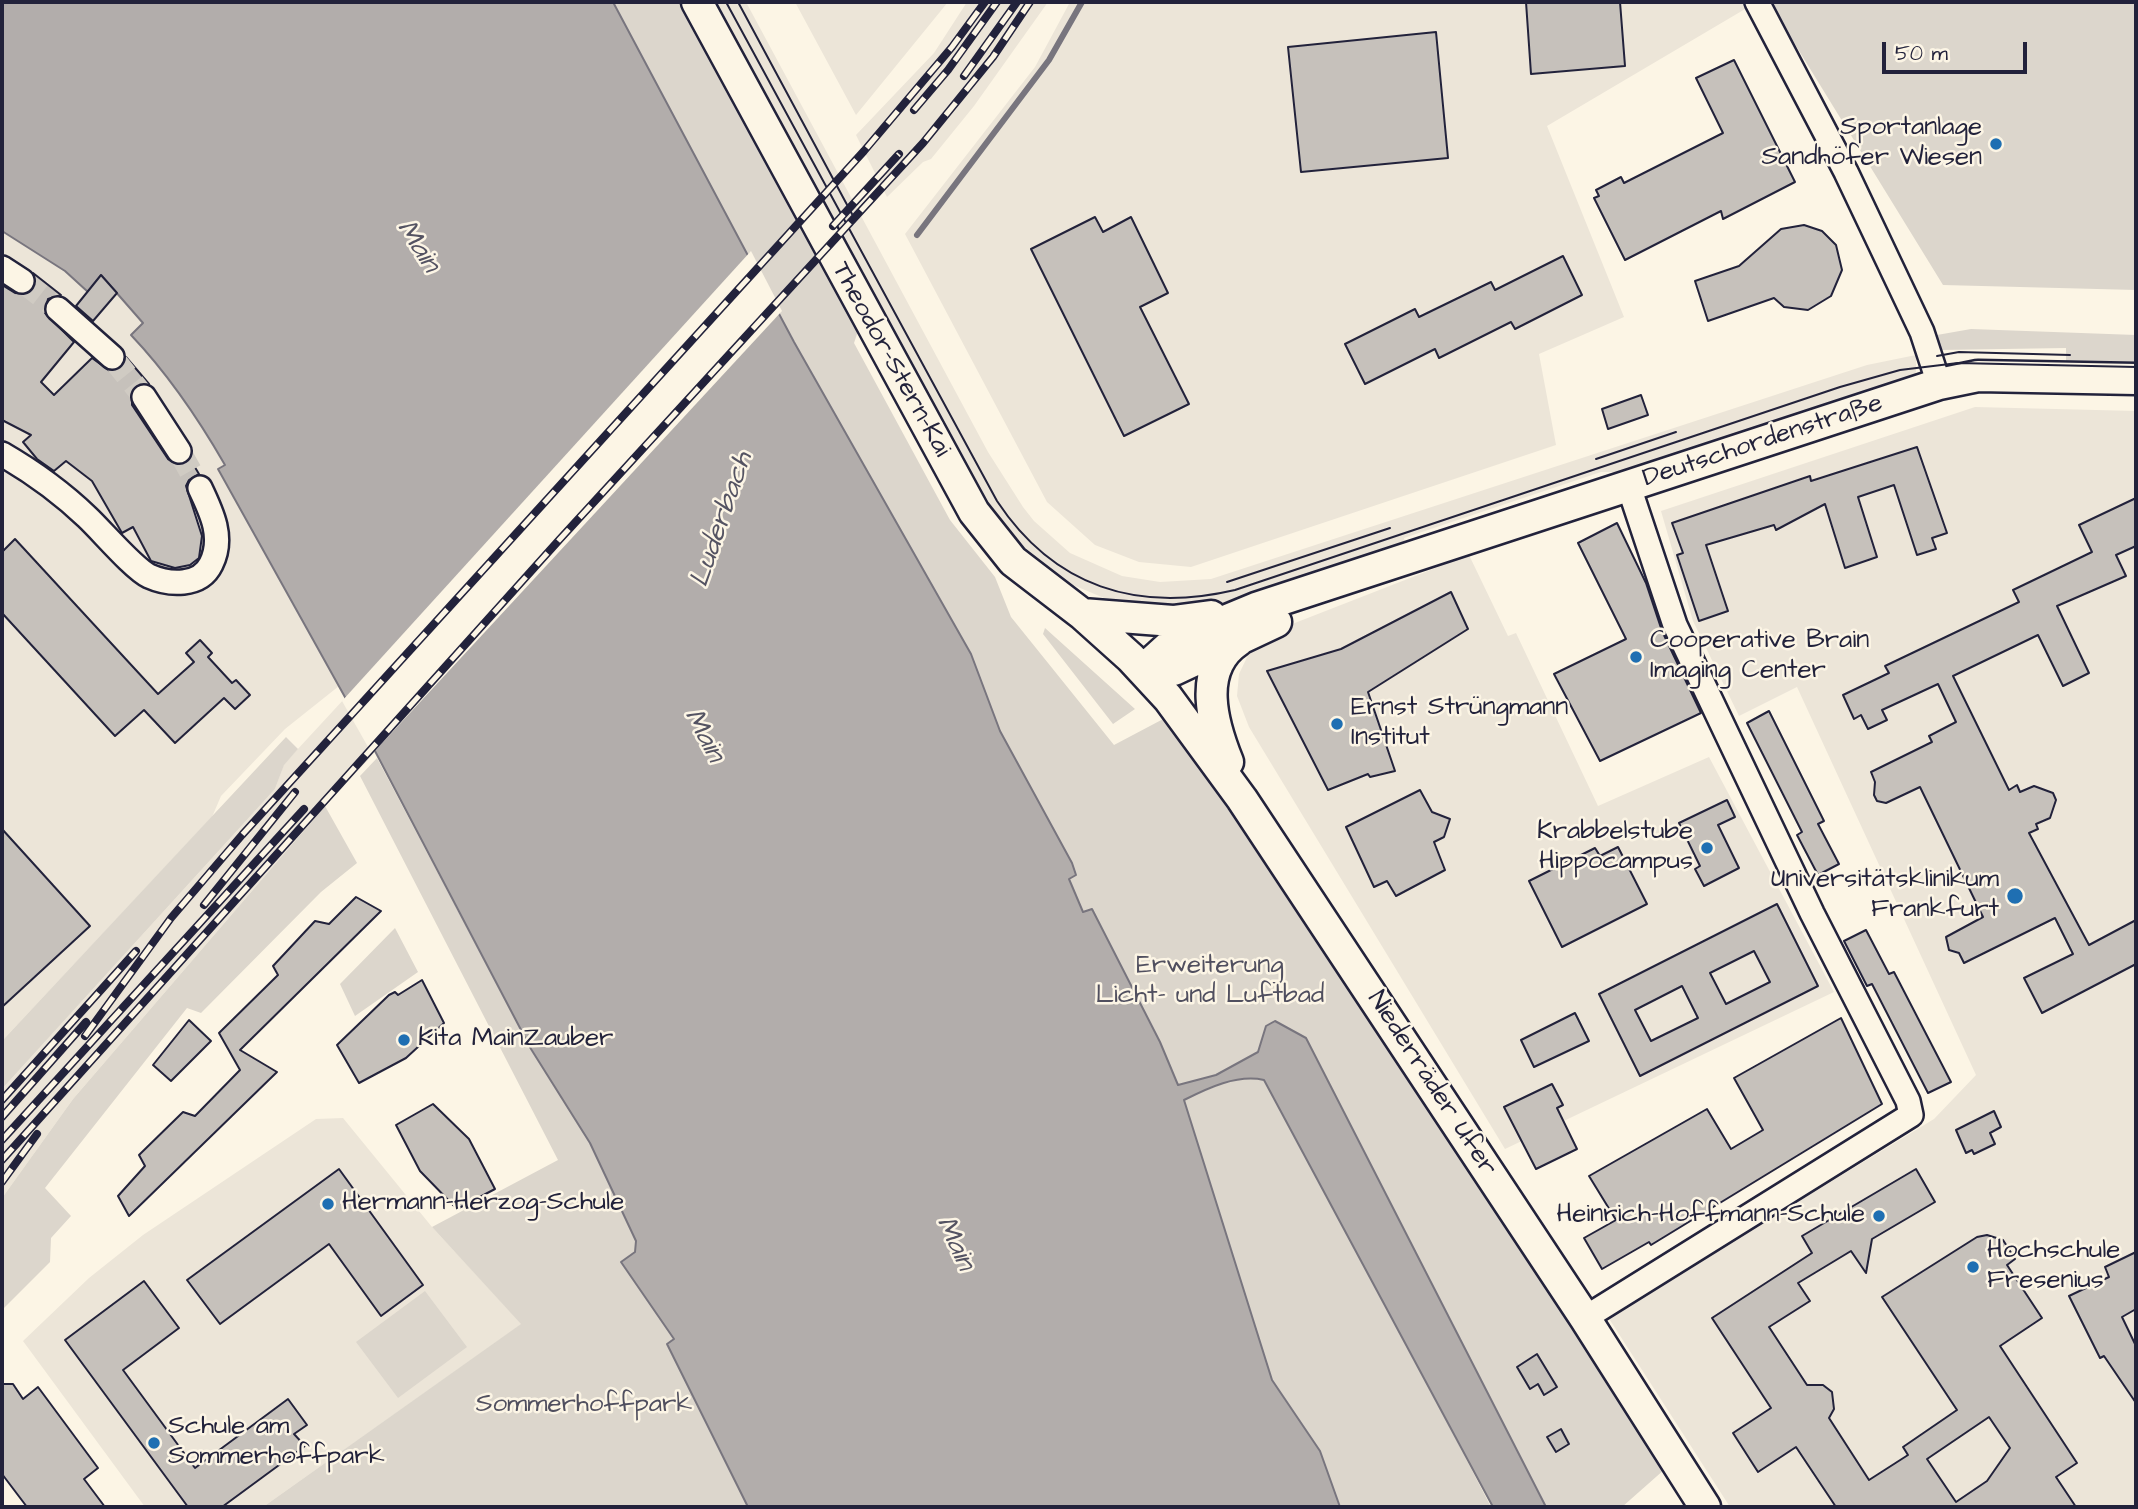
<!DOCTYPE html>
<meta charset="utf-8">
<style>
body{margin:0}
#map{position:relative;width:2138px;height:1509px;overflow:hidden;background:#fcf5e5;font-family:"Architects Daughter",sans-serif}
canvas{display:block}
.frame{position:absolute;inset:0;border:4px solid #22223b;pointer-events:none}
.scale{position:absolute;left:1882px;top:42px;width:145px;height:32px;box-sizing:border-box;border:4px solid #22223b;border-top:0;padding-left:9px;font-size:21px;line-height:24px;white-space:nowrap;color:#22223b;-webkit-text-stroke:5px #fcf5e5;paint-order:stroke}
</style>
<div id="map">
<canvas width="2138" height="1509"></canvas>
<div class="frame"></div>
<div class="scale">50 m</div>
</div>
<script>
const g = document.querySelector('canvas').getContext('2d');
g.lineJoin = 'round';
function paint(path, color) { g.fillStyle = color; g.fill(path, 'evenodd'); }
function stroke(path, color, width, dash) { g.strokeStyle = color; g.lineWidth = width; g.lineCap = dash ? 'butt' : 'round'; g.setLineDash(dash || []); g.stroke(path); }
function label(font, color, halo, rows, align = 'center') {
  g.font = font + ' "Architects Daughter",sans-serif'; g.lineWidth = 5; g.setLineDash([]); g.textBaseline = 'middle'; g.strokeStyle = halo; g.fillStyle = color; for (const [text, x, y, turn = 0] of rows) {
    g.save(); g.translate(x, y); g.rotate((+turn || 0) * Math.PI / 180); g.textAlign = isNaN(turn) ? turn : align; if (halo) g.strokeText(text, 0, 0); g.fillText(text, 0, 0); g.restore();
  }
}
paint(new Path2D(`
 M713 2H746L988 452 1023 507 1034 521 1070 553 1122 576 1160 582 1211 579 1867 365 1916 355V372L1912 379 1646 475 1643 464 1615 472H1601L1404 538 1405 544 1216 605 1187 609 1116 603 1073 585 1042 565 1016 540 989 506Z
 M795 2H948L856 115Z
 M967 2H1048L974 106 931 159 923 162 887 197 856 135 934 53Z
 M1070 2H1757L1547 126 1624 317 1539 354 1556 445 1191 567 1139 562 1095 545 1047 502 905 234 1035 67Z
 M2 231 65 271 87 292 101 275 144 323 132 335 161 368 199 419 225 466 219 469 339 686 285 729 221 796 212 817 2 1041Z
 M1975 407 2136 411V1507H1730L1608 1317 1934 1119 1976 1075 1797 687 1739 716 1693 621 1661 511Z
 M1469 555 1508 636 1516 633 1598 806 1709 757 1834 992 1505 1149 1249 727 1237 696 1239 674 1252 647 1282 628Z
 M345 698 380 747 325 806 73 1099 2 1198V1089L275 789 284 764Z
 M343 1118 432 1227 522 1324 263 1507H145L23 1341 89 1278 143 1235 316 1119Z`), '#ece5d8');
paint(new Path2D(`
 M613 2H682L858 331 854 343 950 520 995 577 1011 617 1114 745 1167 717 1665 1469 1622 1507H1546L1306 1038 1266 1026 1258 1052 1216 1075 1178 1085 1160 1042 1092 909 1083 913 1069 878 1075 875 1000 731 971 654 794 342Z
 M1769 2H2136V290L1943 285Z
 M1971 329 2136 335V371H2066V348L1941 350 1937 335Z
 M1045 628 1135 709 1113 724 1043 634Z
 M286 737 298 749 284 765 275 789 2 1089V1041Z
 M377 758 531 1049 590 1143 636 1241 635 1252 621 1262 674 1339 667 1345 748 1507H263L521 1324 432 1227 558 1160 360 776Z
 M325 806 357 863 321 892 201 1013 187 1008 45 1188 71 1216 51 1238 50 1262 2 1310V1198L73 1099Z
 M395 928 418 972 355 1016 340 984Z
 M1252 1078 1264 1080 1350 1235 1491 1507H1340L1320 1451 1272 1380 1184 1099 1232 1080Z
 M425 1291 467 1347 398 1398 356 1342Z`), '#dcd6cc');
const water = new Path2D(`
 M2 2H613L794 342 971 654 1000 731 1072 863 1076 875 1069 879 1083 912 1092 909 1160 1042 1178 1085 1216 1075 1258 1052 1266 1026 1275 1021 1306 1038 1546 1507H1493L1264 1080C1237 1074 1208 1088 1184 1100L1272 1380 1320 1451 1340 1507H748L667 1344 674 1339 621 1262 635 1252 636 1241 590 1143 531 1049 375 751 218 469 225 465C198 418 169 375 131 335L143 323 101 275 88 292 65 271 2 231Z`);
paint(water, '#b2adab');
stroke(water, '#78757e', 2);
paint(new Path2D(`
 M751 251 782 311 372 754 342 701Z`), '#fcf5e5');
stroke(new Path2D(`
 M917 235 1049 60 1082 2`), '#78757e', 6);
const building = new Path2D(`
 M1526 2H1620L1625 66 1531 74Z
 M1436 32 1448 158 1301 172 1288 47Z
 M1734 60 1795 182 1723 219 1721 211 1625 260 1594 198 1599 196 1596 190 1621 177 1624 183 1723 133 1696 78Z
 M1095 217 1103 232 1131 217 1168 293 1140 307 1189 404 1124 436 1031 249Z
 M1804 225 1822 231 1836 245 1842 270 1831 296 1808 310 1784 307 1774 298 1708 321 1695 281 1739 266 1781 229Z
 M1563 256 1582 295 1515 329 1511 322 1439 358 1435 349 1365 384 1345 344 1415 309 1419 317 1491 282 1495 290Z
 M33 273 61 295 48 299 45 313 74 342 41 382 54 395 92 358 110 371 122 367 126 357 149 384 137 385 132 390V405L168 459 179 465 190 459 199 474 189 480 186 486 202 536 199 558 190 565 175 568 151 561 133 527 122 533 92 481 66 461 54 471 37 459 23 442 31 435 2 420V285L15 293 28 294 36 282Z
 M101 275 117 293 93 321 76 306Z
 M1641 395 1648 415 1608 429 1602 409Z
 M1917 447 1947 533 1932 538 1936 549 1917 555 1894 485 1858 497 1877 557 1845 568 1825 504 1776 530 1774 525 1706 545 1728 611 1699 621 1677 555 1683 553 1672 523 1810 476 1811 481Z
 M2136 498V546L2116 555 2126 576 2057 606 2089 673 2063 686 2038 635 1953 676 2009 790 2017 785 2020 792 2034 786 2053 793 2056 800 2050 818 2036 824 2038 829 2029 833 2089 945 2136 920V964L2042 1013 2024 978 2073 954 2055 918 1964 963 1959 953 1949 950 1946 937 1983 917 1920 787 1886 803 1877 801 1874 795 1875 782 1871 772 1932 742 1929 736 1956 722 1938 684 1882 710 1887 720 1868 729 1861 715 1854 719 1843 695 1889 673 1885 666 2019 602 2013 590 2092 552 2079 525Z
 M1617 523 1646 583 1662 631 1701 713 1600 761 1554 674 1626 639 1578 543Z
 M15 539 158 694 194 662 186 653 200 640 212 653 208 657 232 683 236 680 250 695 235 709 224 698 175 743 144 710 115 736 2 613V552Z
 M1451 592 1468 629 1368 692 1395 771 1370 777 1368 774 1328 790 1267 671 1341 649Z
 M1769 711 1824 821 1818 824 1839 864 1818 875 1797 835 1802 832 1747 723Z
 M1420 790 1432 812 1450 819 1444 837 1434 842 1445 870 1396 896 1387 881 1374 887 1346 827Z
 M1727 800 1735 817 1718 825 1739 868 1704 886 1695 869 1700 866 1679 823Z
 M2 829 90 926 2 1007Z
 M1618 847 1647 904 1562 947 1529 881 1595 848 1600 856Z
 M356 897 381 911 240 1050 277 1072 129 1216 118 1196 145 1166 139 1155 183 1112 195 1116 240 1070 219 1033 278 975 273 966 315 921 329 924Z
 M1777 904 1818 986 1640 1076 1599 994ZM1754 951 1770 982 1726 1004 1710 973ZM1682 986 1698 1018 1651 1041 1635 1010Z
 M1866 930 1889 974 1894 972 1951 1082 1928 1093 1872 984 1867 986 1844 941Z
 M422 980 444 1023 406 1058 359 1083 337 1045 389 995 395 992 398 995Z
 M1575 1013 1589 1041 1534 1067 1521 1040Z
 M1841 1018 1882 1104 1651 1245 1649 1242 1602 1269 1584 1238 1616 1220 1589 1176 1707 1109 1731 1149 1763 1130 1734 1078Z
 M189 1020 211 1041 171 1081 153 1065Z
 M1552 1084 1563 1105 1557 1108 1577 1149 1536 1169 1504 1107Z
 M433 1104 469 1139 495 1189 457 1209 420 1171 396 1125Z
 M1994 1111 2001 1127 1990 1133 1995 1144 1974 1154 1972 1150 1966 1153 1956 1130Z
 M339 1169 423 1285 381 1316 329 1244 220 1324 187 1280Z
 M1916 1169 1935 1202 1872 1239 1866 1273 1851 1251 1798 1283 1810 1301 1769 1327 1807 1385H1823L1832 1392 1834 1409 1829 1418 1869 1480 1908 1455 1903 1447 1957 1410 1882 1297 1977 1237 1987 1235 2003 1240 2015 1259 2007 1265 2042 1318 2000 1346 2077 1463 2056 1477 2076 1507H1836L1796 1447 1758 1472 1733 1433 1771 1408 1712 1318 1812 1253 1802 1236ZM1989 1417 2010 1448 1987 1481 1956 1502 1927 1459Z
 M2136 1252V1309L2122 1317 2136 1346V1403L2104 1356 2100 1358 2069 1296 2109 1277 2105 1267Z
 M144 1281 179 1328 123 1370 195 1468 288 1399 307 1425 294 1434 305 1446 222 1507H188L65 1340Z
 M1537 1354 1557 1387 1544 1395 1538 1384 1530 1389 1517 1367Z
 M2 1384H13L23 1399 38 1387 98 1468 84 1479 105 1507H27L2 1474Z
 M1561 1429 1569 1444 1556 1452 1547 1437Z`);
paint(building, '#c6c1bb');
stroke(building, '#22223b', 2);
stroke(new Path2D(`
 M22 281 58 309
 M112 357 144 397
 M179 451 200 488`), '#d0cbc3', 23, [23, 11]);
const minor = new Path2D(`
 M1757 2 1846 172 1922 332 1939 384
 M2 268 22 281
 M58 309 112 357
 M144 397 179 451
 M2 454C33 472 61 492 87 517 102 531 133 568 149 576 169 585 200 587 211 564 224 538 212 513 200 488
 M1585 1318 1911 1115 1908 1101 1812 913 1675 625 1629 487`);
const major = new Path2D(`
 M697 2 974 512 1013 561 1082 614 1131 658 1168 698 1242 799 1585 1318 1705 1507
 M1082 614 1173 621 1211 616
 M1143 670 1174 642 1256 608 1939 384 1978 376 2136 379
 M1143 670H1174L1276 622
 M1228 762C1213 725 1196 669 1238 641`);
stroke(minor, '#22223b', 28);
stroke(major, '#22223b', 35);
stroke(minor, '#fcf5e5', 23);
stroke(major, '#fcf5e5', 30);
stroke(new Path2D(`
 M726 2 997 501C1054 587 1137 613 1235 590L1840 387 1900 370 1958 363 2136 367
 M738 2 852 214
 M1937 356 1959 352 2070 355
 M1596 459 1676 432
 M1227 582 1390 528`), '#22223b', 2);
const rail = new Path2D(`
 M964 76 1017 2
 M914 110 948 70 997 2
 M833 226 899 154
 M204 905 295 792
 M85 1036 171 918 242 835 864 151 952 47 985 2
 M2 1100 136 951
 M2 1117 86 1022
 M2 1140 304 809
 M2 1160 560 539 923 143 993 57 1030 2
 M2 1182 37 1134`);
stroke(rail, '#22223b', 8);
stroke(rail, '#fcf5e5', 5, [16]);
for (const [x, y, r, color] of [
 [1996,144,7,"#1f6fb2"],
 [1636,657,7,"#1f6fb2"],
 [1337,724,7,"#1f6fb2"],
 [1707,848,7,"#1f6fb2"],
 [2015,896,9,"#1f6fb2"],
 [404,1040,7,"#1f6fb2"],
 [328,1204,7,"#1f6fb2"],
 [1879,1216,7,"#1f6fb2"],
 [1973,1267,7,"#1f6fb2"],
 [154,1443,7,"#1f6fb2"]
]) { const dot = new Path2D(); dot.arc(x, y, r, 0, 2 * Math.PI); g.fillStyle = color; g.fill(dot); stroke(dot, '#fcf5e5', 2.5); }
label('26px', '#22223b', '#fcf5e5', [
 ["Sportanlage",1982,129,"right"],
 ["Sandhöfer Wiesen",1982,159,"right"],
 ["Cooperative Brain",1650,642],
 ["Imaging Center",1650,672],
 ["Ernst Strüngmann",1351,709],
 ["Institut",1351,739],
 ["Krabbelstube",1693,833,"right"],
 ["Hippocampus",1693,863,"right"],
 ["Universitätsklinikum",1999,881,"right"],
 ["Frankfurt",1999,911,"right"],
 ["Kita MainZauber",418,1040],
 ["Hermann-Herzog-Schule",342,1204],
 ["Heinrich-Hoffmann-Schule",1865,1216,"right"],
 ["Hochschule",1987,1252],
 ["Fresenius",1987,1282],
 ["Schule am",168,1428],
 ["Sommerhoffpark",168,1458]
], 'left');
label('26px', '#22223b', '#fcf5e5', [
 ["Theodor-Stern-Kai",890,360,61],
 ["Deutschordenstraße",1763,442,-18],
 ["Niederräder Ufer",1431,1084,57]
]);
label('26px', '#504f5f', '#fcf5e5', [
 ["Erweiterung",1210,967],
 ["Licht- und Luftbad",1210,997],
 ["Sommerhoffpark",584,1406]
]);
label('italic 28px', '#545362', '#fcf5e5', [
 ["Main",417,247,57],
 ["Luderbach",723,520,-71],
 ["Main",703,736,62],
 ["Main",954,1244,65]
]);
</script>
